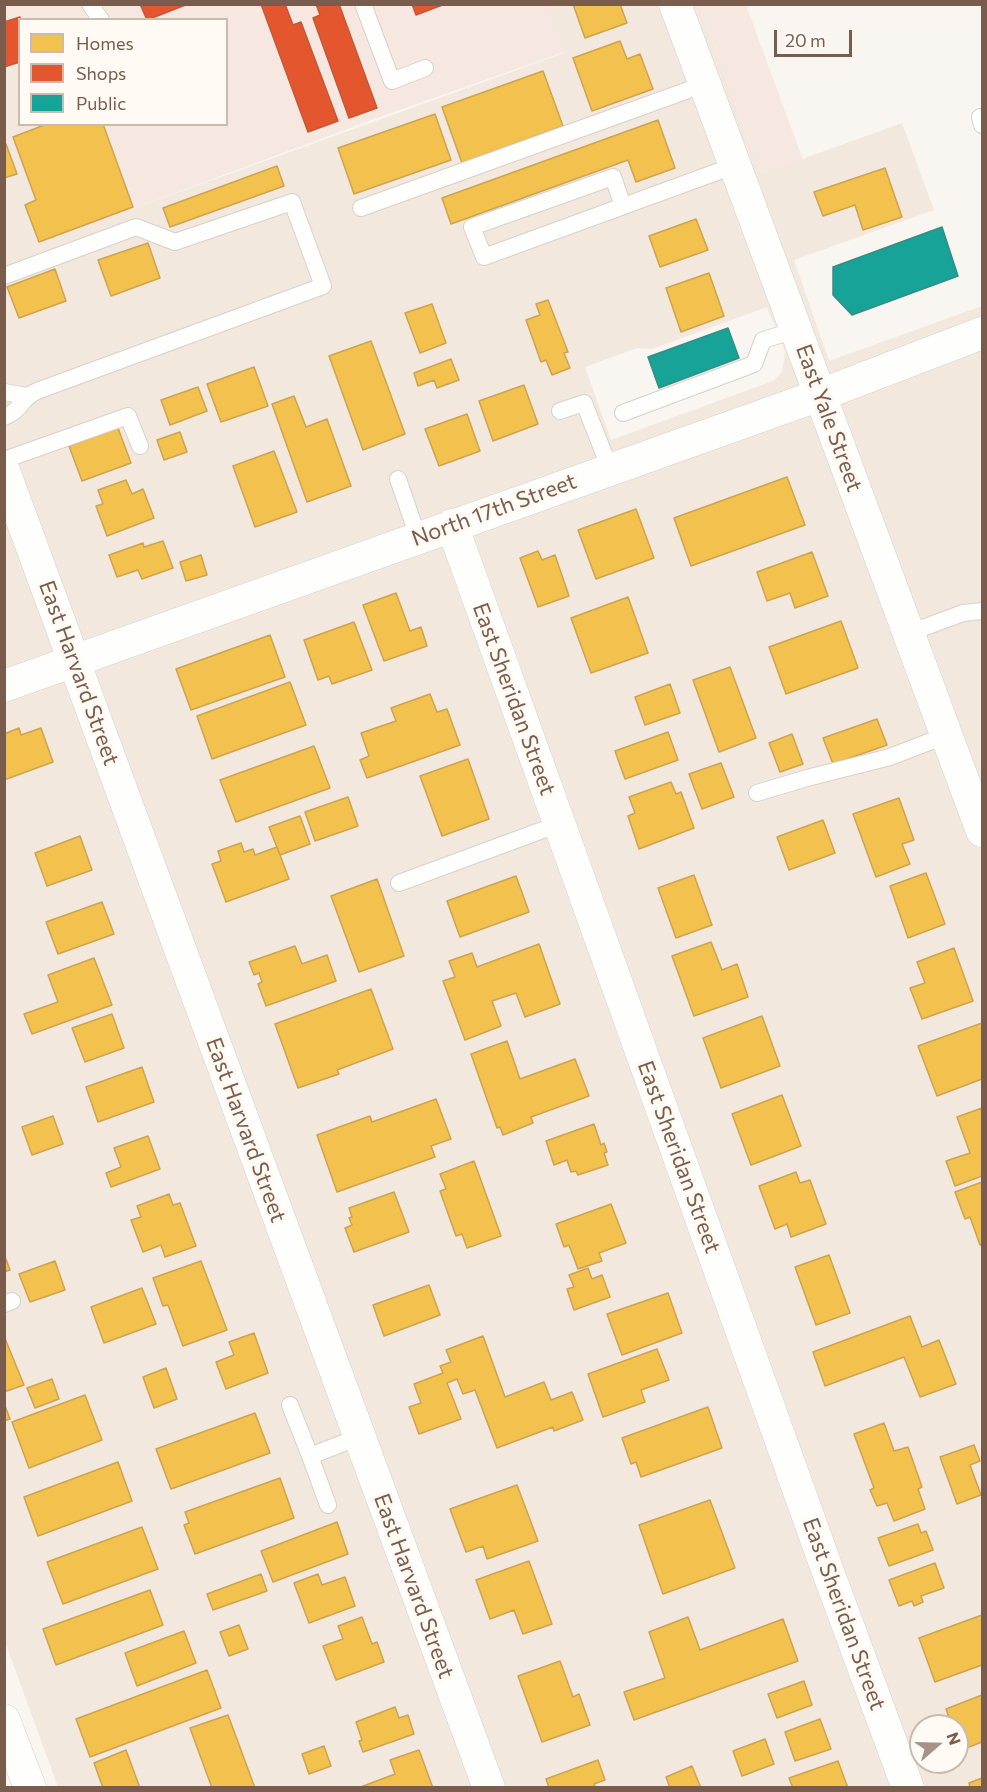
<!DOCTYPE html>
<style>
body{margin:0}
#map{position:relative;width:987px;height:1792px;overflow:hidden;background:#f9f5f0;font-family:Commissioner,sans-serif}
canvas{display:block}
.frame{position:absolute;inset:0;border:6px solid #7a5c4d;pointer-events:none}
.legend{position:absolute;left:18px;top:18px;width:210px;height:108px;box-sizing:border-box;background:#fffaf3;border:2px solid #cabbb1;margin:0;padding:8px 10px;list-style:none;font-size:18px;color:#7a5c4d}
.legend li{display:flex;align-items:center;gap:12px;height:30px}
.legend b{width:30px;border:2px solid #cabbb1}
.north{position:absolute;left:909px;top:1714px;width:60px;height:60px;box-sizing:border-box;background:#fffaf3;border:2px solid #cabbb1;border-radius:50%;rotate:70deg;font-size:16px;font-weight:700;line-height:24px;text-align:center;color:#7a5c4d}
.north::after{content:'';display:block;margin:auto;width:21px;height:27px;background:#a69286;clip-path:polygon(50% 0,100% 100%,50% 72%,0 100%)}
.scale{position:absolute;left:774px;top:30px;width:78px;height:27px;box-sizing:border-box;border:3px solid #7a5c4d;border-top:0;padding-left:8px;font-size:18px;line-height:21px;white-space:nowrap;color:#7a5c4d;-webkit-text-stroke:4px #fffaf3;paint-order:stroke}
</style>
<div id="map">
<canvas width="987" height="1792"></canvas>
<div class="frame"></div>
<ul class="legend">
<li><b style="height:16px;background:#f2c14e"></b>Homes</li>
<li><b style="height:16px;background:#e4572e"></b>Shops</li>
<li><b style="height:16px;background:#17a398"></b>Public</li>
</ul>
<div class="north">N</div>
<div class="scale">20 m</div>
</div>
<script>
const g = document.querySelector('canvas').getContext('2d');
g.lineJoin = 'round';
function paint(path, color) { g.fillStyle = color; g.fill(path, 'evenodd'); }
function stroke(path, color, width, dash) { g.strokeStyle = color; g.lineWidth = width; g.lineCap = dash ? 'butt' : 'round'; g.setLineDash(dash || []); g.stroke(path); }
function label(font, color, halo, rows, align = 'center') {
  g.font = font + ' Commissioner,sans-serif'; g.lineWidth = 6; g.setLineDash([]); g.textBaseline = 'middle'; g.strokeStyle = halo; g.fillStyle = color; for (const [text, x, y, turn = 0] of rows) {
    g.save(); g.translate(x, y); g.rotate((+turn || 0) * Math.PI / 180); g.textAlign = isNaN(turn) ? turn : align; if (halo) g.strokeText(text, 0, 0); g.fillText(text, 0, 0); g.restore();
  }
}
paint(new Path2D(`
 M547 5H699L761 174 902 123 934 210 794 260 829 361 982 306V1787H58L5 1642V64L19 59 20 124 105 125 135 208 564 53ZM767 307 785 352 782 372 773 381 611 440 585 367 637 348 652 349ZM921 1726H957V1762H921Z`), '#f2e8de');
paint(new Path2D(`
 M4 5H547L565 52 385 115 135 208 105 125 226 124V20H20L5 64Z
 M699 5H746L803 160 761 174Z`), '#f6e8e1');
const homes = new Path2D(`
 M573 4H620L627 23 585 38Z
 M620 41 627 59 640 54 653 89 592 111 573 58Z
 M543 71 563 126 462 163 442 107Z
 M435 114 451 160 354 194 338 148Z
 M658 120 675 168 636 182 628 160 451 224 442 198Z
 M47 124H103L133 207 39 242 25 205 36 200 13 137Z
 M4 144H6L17 174 4 178Z
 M277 166 284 186 170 227 163 208Z
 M885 168 902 217 863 230 855 205 823 216 814 192Z
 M696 219 708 250 660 267 649 236Z
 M148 243 160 278 111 296 98 260Z
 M55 269 66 301 19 318 7 287Z
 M709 273 724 316 681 332 666 288Z
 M548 300 568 352 564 353 570 368 552 375 546 360 541 362 526 320 540 315 536 304Z
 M432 304 446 343 420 353 405 313Z
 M371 341 405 434 363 450 329 356Z
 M451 359 459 380 437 388 434 380 418 386 414 373Z
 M254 367 268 406 221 422 207 384Z
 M524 385 538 424 493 441 479 401Z
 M198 387 207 411 170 425 161 400Z
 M294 396 306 427 327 419 351 486 307 502 272 404Z
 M467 414 480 451 439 466 425 429Z
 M118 428 131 463 82 481 69 446Z
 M180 432 187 452 164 460 157 440Z
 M274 451 297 512 255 527 233 466Z
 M787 477 805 525 691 566 674 518Z
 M126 480 132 494 143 489 154 518 107 536 96 506 103 504 98 490Z
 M636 509 654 558 596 579 578 530Z
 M163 541 173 568 142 579 138 570 117 577 109 555 143 543 144 547Z
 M538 551 542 560 555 555 569 596 538 607 520 558Z
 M812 552 828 596 795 608 790 593 767 601 757 572Z
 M201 555 207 575 186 581 180 562Z
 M396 593 410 631 421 627 427 646 384 661 363 605Z
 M628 597 648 653 591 673 571 618Z
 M841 621 858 668 786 694 769 647Z
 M354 622 372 670 332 684 329 676 318 680 304 640Z
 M270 635 285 677 191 710 176 669Z
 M730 667 756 738 719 752 693 680Z
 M290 682 306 725 212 759 197 716Z
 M670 684 680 713 645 725 635 697Z
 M430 694 437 712 447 709 460 745 367 778 360 760 369 756 361 733 396 721 391 708Z
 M877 719 887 745 833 764 823 738Z
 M19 728 21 735 41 728 53 762 4 780V734Z
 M668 732 678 760 625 779 615 751Z
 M792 734 803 764 780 772 769 743Z
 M314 746 330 788 236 822 220 780Z
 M468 759 489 819 442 836 420 776Z
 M721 763 734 797 702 809 689 774Z
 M671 782 676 794 681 792 694 828 639 849 628 816 635 813 629 797Z
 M348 797 358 826 315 841 305 812Z
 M899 798 914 840 902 844 910 864 876 877 853 814Z
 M300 816 310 844 280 855 269 827Z
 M823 820 835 853 789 870 777 837Z
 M80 836 92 870 47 886 35 853Z
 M241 843 244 852 253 849 255 855 277 847 289 879 226 902 212 864 221 861 218 851Z
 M926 873 945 924 908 938 890 886Z
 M694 875 712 925 676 938 658 888Z
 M516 876 529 912 460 937 447 901Z
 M377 879 404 956 359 972 331 896Z
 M102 902 114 934 58 954 46 922Z
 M711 942 722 970 737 964 748 997 694 1016 672 956Z
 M539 944 560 1004 525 1017 516 993 492 1001 501 1026 465 1040 443 981 455 977 449 961 472 953 477 967Z
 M295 946 302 964 327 955 336 981 266 1006 258 984 262 982 259 973 254 975 249 962Z
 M954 948 973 1001 922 1019 910 988 925 983 917 962Z
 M94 958 112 1005 32 1034 24 1014 58 1002 48 975Z
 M371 989 393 1049 337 1070 339 1074 298 1088 275 1024Z
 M112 1014 124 1048 85 1062 72 1028Z
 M762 1016 780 1066 721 1088 703 1038Z
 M982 1023V1079L937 1096 918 1046Z
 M507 1041 520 1079 575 1059 589 1096 531 1117 533 1123 503 1135 500 1127 497 1128 471 1054Z
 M142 1067 154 1102 98 1122 86 1087Z
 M782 1095 801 1146 751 1165 732 1114Z
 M436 1099 451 1139 431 1146 435 1157 337 1192 317 1135 370 1116 372 1122Z
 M982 1108V1176L955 1186 946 1161 970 1153 957 1117Z
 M53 1116 63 1144 32 1155 22 1127Z
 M594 1124 601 1145 604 1143 607 1152 604 1153 608 1165 578 1175 576 1171 571 1172 567 1160 554 1165 546 1141Z
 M148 1136 160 1169 111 1187 106 1173 121 1167 114 1148Z
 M474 1161 501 1236 467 1248 462 1234 456 1236 440 1191 446 1189 440 1174Z
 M796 1172 800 1183 810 1180 826 1224 791 1237 787 1224 775 1229 759 1186Z
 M982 1182V1244L980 1245 970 1217 965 1219 955 1192Z
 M394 1192 409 1232 354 1252 345 1228 352 1225 349 1218 352 1217 349 1208Z
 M169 1194 173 1205 180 1203 196 1246 165 1257 161 1245 143 1252 131 1220 141 1217 137 1206Z
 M611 1204 626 1243 599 1253 602 1261 578 1269 569 1245 564 1247 556 1224Z
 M4 1254 10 1270 4 1272Z
 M829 1255 850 1313 816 1325 795 1267Z
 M55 1261 65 1290 30 1302 19 1274Z
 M201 1261 227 1330 183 1346 168 1305 163 1306 153 1278Z
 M588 1268 592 1279 602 1275 610 1297 574 1310 567 1289 574 1287 569 1275Z
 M429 1285 440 1315 384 1336 373 1305Z
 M142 1288 156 1324 104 1343 91 1307Z
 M668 1293 682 1333 622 1355 607 1314Z
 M910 1316 922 1347 939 1340 956 1384 920 1397 904 1357 825 1386 813 1352Z
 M254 1333 268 1373 226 1389 216 1362 234 1355 229 1342Z
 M4 1336 24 1385 4 1392Z
 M483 1336 505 1397 544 1382 551 1400 572 1392 583 1420 554 1431 553 1427 497 1448 475 1390 463 1394 457 1379 447 1383 461 1419 419 1434 409 1407 421 1403 414 1384 443 1373 440 1366 451 1362 446 1350Z
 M657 1349 669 1380 641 1390 645 1402 603 1417 588 1374Z
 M166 1368 177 1399 154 1408 143 1377Z
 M52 1379 59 1399 35 1408 27 1388Z
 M85 1395 102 1440 29 1468 12 1422Z
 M4 1403 10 1419 4 1421Z
 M708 1407 722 1448 641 1477 636 1462 631 1464 622 1438Z
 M255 1413 270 1453 171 1489 156 1449Z
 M884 1423 894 1451 908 1447 922 1487 918 1489 925 1509 894 1521 887 1503 877 1506 870 1490 874 1488 854 1434Z
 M974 1445 980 1461 970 1465 981 1495 957 1504 940 1457Z
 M118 1462 132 1501 38 1536 24 1497Z
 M280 1478 294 1518 195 1554 184 1525 189 1523 185 1512Z
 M517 1485 538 1541 487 1559 483 1546 466 1552 450 1509Z
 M710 1500 735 1568 663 1594 639 1525Z
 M337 1522 348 1554 273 1582 261 1551Z
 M918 1524 921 1533 926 1531 933 1550 889 1566 878 1538Z
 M142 1527 158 1569 63 1604 47 1562Z
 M529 1561 552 1624 523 1634 514 1610 490 1619 476 1580Z
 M935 1563 944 1588 921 1596 923 1602 914 1606 912 1601 899 1606 889 1580Z
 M261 1574 267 1591 213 1610 207 1594Z
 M318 1574 322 1585 345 1577 355 1606 309 1623 294 1583Z
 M150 1590 163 1625 56 1665 43 1629Z
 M982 1615V1665L935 1682 919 1638Z
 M362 1617 372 1644 377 1642 384 1662 336 1680 323 1646 343 1639 338 1626Z
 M688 1617 700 1650 783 1619 798 1661 634 1720 624 1692 665 1678 649 1632Z
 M239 1625 248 1649 229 1656 220 1632Z
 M184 1631 196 1663 137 1686 125 1653Z
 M560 1661 573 1697 579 1694 590 1725 542 1742 518 1676Z
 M207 1670 221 1708 90 1757 76 1719Z
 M804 1681 812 1705 777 1718 768 1694Z
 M982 1695V1742L961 1750 957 1740V1726H952L946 1709Z
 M395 1707 399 1718 408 1715 414 1734 363 1752 359 1741 362 1740 356 1722Z
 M228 1715 255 1788H212L190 1728Z
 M820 1719 831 1749 795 1761 785 1732Z
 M765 1739 774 1764 742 1776 733 1751Z
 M324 1746 331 1766 309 1774 302 1754Z
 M126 1750 140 1788H103L94 1763Z
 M419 1750 433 1788H358L395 1774 390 1760Z
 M598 1760 605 1780 594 1784 596 1788H549L546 1779Z
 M838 1761 848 1788H793L789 1778Z
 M692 1766 701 1788H670L666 1777Z
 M982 1778V1788H970L969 1783Z`);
paint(homes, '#f2c14e');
stroke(homes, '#cea34e', 1.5);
const shops = new Path2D(`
 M140 4H188L147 20Z
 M261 4H285L293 25 301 22 338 121 308 132Z
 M316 4H339L377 108 349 118 313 18 320 15Z
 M412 4H445L416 15Z
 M20 17V62L4 67V22Z`);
paint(shops, '#e4572e');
stroke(shops, '#c45837', 1.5);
const public = new Path2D(`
 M942 227 958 276 852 315 833 295V267Z
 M728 328 739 358 659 388 648 357Z`);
paint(public, '#17a398');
stroke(public, '#358e82', 1.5);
const lane = new Path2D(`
 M90 4 101 20
 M363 4 392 81 425 68
 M980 117 982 125
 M623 206 613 177 472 227 484 257 736 165
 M361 208 705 84
 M4 276 136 227 175 242 292 202 323 286 37 391C20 399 22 410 4 417
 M4 392 27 396
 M560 411 584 403 610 469
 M623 413 754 364 763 340 796 330
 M4 460 128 416 140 446
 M398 479 418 537
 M909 633 963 613 982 611
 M757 793 807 778 890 757 947 735
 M399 883 559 824
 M4 1304 12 1301
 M290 1405 310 1456
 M328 1505 310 1456 359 1437`);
const street = new Path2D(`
 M675 4 982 831
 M4 471 489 1788
 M452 525 827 1569 908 1788
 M4 686 820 395 982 333
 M4 1720 30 1788`);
stroke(lane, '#d7d1cb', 18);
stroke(street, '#d7d1cb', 33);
stroke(lane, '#fefefd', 16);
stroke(street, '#fefefd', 32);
label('22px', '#7a5c4d', '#fffaf3', [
 ["East Yale Street",829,418,70],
 ["North 17th Street",494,510,-20],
 ["East Harvard Street",79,673,70],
 ["East Sheridan Street",514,699,70],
 ["East Harvard Street",246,1130,70],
 ["East Sheridan Street",679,1157,70],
 ["East Harvard Street",414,1586,70],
 ["East Sheridan Street",844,1614,70]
]);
</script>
